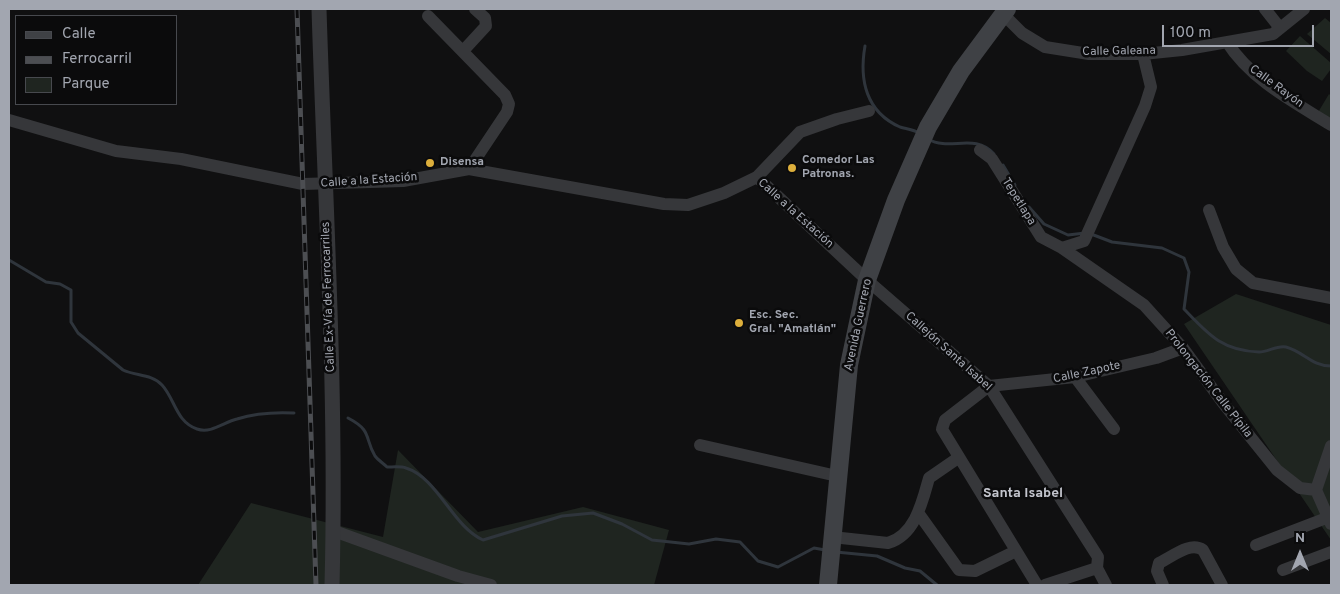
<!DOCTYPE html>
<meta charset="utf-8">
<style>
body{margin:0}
#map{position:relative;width:1340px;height:594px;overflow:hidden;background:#101011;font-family:Overpass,sans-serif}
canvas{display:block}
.frame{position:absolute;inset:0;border:10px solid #a2a6b0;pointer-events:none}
.legend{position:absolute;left:15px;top:15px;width:162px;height:90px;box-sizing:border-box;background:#0b0b0c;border:1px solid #47494e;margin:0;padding:6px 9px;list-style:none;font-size:15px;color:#a2a6b0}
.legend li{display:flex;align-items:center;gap:10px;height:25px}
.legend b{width:25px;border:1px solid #47494e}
.north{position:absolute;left:1275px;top:529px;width:50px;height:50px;-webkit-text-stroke:4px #0b0b0c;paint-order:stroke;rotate:0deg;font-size:14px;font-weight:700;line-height:20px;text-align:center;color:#a2a6b0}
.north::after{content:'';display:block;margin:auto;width:18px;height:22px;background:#a2a6b0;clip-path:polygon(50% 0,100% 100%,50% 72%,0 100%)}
.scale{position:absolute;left:1162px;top:25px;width:152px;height:22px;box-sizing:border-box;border:2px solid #a2a6b0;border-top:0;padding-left:6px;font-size:15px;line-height:18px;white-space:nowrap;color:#a2a6b0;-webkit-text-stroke:4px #0b0b0c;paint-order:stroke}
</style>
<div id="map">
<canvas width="1340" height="594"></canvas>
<div class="frame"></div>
<ul class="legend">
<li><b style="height:6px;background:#3f4145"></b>Calle</li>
<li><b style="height:6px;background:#4c4e52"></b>Ferrocarril</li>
<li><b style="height:14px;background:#1f2520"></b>Parque</li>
</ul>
<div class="north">N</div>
<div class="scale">100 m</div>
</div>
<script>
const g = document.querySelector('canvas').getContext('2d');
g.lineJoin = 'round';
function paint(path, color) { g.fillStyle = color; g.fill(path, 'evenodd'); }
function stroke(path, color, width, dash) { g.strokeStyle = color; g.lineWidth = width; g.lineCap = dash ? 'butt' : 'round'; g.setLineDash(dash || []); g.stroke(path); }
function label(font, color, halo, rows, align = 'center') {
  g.font = font + ' Overpass,sans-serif'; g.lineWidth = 5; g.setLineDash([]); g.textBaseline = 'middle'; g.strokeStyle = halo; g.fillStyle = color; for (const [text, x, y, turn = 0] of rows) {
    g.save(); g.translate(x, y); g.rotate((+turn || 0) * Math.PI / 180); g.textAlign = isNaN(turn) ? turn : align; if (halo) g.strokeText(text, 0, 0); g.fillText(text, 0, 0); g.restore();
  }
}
paint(new Path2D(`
 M1325 18 1331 23V54L1307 34Z
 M1300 36 1331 63V69L1322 81 1307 71 1286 51Z
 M1329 94 1331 96V123L1317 114Z
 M1236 294 1331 325V540L1184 324Z
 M398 450 478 532 583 507 669 530 654 585H198L251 503 383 537Z`), '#1f2520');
stroke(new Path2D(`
 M865 46C859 80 866 112 900 127 907 129 912 129 919 133
 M928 139C950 152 974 132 994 154
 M1003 165 1015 185
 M1029 207 1044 224 1068 235 1085 233
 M1091 234 1112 242 1162 248 1184 258 1189 272 1184 309C1208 334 1222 351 1259 352 1268 352 1277 345 1286 347 1304 352 1312 366 1331 366
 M9 260 46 282 60 284 71 290V322L78 333 123 370C135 376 152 374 162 385 175 399 176 422 197 429 211 434 224 422 237 419 256 413 275 412 294 413
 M348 418C373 431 364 438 375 456 378 460 383 463 387 467 393 467 401 466 406 468 438 478 452 526 483 540L562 516 593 513 622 524 652 540 689 544 716 539 740 542 758 561 778 567 814 548 825 550
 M836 552 877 556 905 568 920 571 937 585`), '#2f353c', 3);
stroke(new Path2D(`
 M1265 9 1280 28
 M1003 14 1022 33 1045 47 1089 54H1143L1182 50 1273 34 1304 9
 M428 16 505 95 509 104 507 112 469 169
 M1227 42C1251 80 1294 102 1331 125
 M463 51 486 26 485 18 475 9
 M9 120 116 151 181 159 303 184 403 181 469 169 664 204 688 205 724 193 757 177 800 132 837 119 869 111
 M980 150 992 159 1041 237 1062 248 1144 305 1183 348 1223 403 1277 470 1300 488 1316 490
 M757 177 867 280 989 386 1098 557 1097 568 1106 585
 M1209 210 1223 247 1236 269 1253 283 1331 298
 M1062 248 1084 241 1145 106 1151 87 1143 54
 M1075 377 1114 429
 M700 445 837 476
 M1316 490 1331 446
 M1316 490 1331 524
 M919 514 959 570 975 571 1016 551
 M334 531 458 576 491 585
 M832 537 888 543C915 535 922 503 929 478L958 458
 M1256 545 1329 517
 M1283 570 1331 552
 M1037 585 942 429 945 420 989 386 1075 377 1156 358 1183 348
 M1045 585 1097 568
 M1163 585 1157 571 1159 563C1172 557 1190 541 1203 550L1222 585`), '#36373a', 12);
stroke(new Path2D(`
 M319 9C325 201 337 393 332 585`), '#36373a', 15);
stroke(new Path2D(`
 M828 585 849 365 867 280 896 200 928 127 961 71 1007 9`), '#3f4145', 18);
const rail = new Path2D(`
 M297 9 316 585`);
stroke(rail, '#4c4e52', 5);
stroke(rail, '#0b0b0c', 3, [9]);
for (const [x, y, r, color] of [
 [430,163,5,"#ddaf3c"],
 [792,168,5,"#ddaf3c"],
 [739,323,5,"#ddaf3c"]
]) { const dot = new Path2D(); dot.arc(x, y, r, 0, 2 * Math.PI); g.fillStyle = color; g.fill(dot); stroke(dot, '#0b0b0c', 2); }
label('12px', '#a2a6b0', '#0b0b0c', [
 ["Calle Galeana",1119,52,-1],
 ["Calle Rayón",1276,87,36],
 ["Calle a la Estación",369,181,-4],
 ["Tepetlapa",1018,202,58],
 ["Calle a la Estación",795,214,42],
 ["Calle Ex-Vía de Ferrocarriles",329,297,-92],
 ["Avenida Guerrero",859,325,-78],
 ["Callejón Santa Isabel",948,352,42],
 ["Calle Zapote",1087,373,-12],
 ["Prolongación Calle Pípila",1208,384,52]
]);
label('bold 12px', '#a2a6b0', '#0b0b0c', [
 ["Comedor Las",802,161],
 ["Patronas.",802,175],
 ["Disensa",440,163],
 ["Esc. Sec.",749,316],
 ["Gral. \"Amatlán\"",749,330]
], 'left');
label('bold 14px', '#c3c5cd', '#0b0b0c', [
 ["Santa Isabel",1023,494]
]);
</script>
